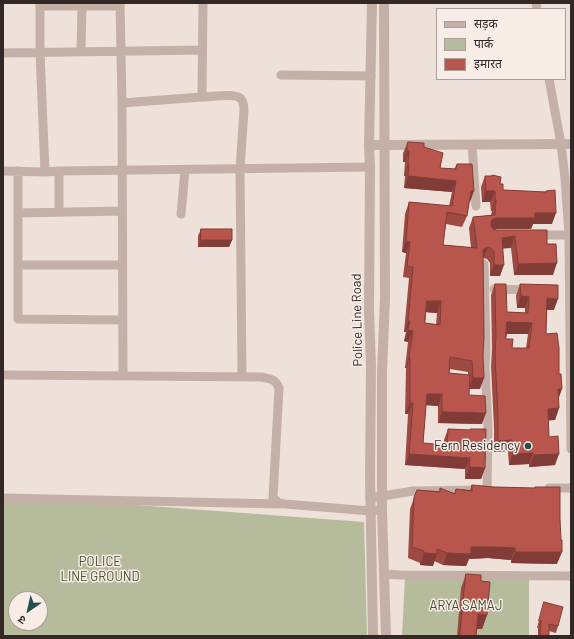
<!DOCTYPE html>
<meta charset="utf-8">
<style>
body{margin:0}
#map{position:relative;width:574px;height:639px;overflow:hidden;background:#eee1da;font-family:Barlow,"Noto Sans Devanagari",sans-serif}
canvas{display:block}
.frame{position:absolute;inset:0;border:4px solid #322927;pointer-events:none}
.legend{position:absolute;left:436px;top:8px;width:130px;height:72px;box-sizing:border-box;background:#f7ece6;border:1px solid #a89e9a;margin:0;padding:5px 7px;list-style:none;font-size:12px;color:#322927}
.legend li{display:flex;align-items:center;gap:8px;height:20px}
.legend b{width:20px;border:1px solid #a89e9a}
.north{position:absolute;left:8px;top:591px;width:40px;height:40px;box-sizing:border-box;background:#f7ece6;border:1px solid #a89e9a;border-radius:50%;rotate:214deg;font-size:11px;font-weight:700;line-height:16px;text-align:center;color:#322927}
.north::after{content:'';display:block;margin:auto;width:14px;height:18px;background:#214f4a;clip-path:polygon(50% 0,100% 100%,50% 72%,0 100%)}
</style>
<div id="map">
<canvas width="574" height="639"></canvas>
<div class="frame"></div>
<ul class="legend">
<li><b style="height:5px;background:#c5b0a8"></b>सड़क</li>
<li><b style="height:11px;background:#b6bb9c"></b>पार्क</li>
<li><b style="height:11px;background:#b8564e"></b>इमारत</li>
</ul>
<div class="north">उ</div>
</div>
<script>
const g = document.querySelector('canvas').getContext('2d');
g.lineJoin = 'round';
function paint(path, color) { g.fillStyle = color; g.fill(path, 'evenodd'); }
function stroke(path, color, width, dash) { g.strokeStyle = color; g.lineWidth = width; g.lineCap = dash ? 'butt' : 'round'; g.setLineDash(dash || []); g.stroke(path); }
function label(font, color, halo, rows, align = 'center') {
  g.font = font + ' Barlow,sans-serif'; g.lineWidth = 3; g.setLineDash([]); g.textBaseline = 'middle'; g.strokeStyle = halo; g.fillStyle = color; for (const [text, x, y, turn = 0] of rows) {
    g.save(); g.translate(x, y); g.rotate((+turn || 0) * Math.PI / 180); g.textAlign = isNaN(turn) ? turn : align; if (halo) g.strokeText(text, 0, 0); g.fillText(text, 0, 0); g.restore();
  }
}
paint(new Path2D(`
 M3 495 364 522 367 636H3ZM16 599H40V623H16Z
 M529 576V636H402L405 577Z`), '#b6bb9c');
stroke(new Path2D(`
 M40 3V52L45 172
 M120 3 122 103 123 376
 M203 3 202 97C210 97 234 93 240 98 243 101 244 106 244 110L240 169 242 376
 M536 3 537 9
 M40 6H120
 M81 51 82 6
 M3 53 202 50
 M281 75 371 76
 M549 79 561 144 565 178 569 235 571 449
 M122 103 202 97
 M472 144 476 206
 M3 171 45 172 59 171 370 167
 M18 171V319L123 320
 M59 171V212
 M18 213 122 211
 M181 214 185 170
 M536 235H569
 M484 264 486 349 485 366 488 428 487 490
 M18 265H122
 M494 289 530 290
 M3 375 261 377C270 379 275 378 279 388L273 498 279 503 285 504 371 511 382 510
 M549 488H571
 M3 498 281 504
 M370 498 413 491 483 490
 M384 574 401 575 571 576`), '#c5b0a8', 9);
stroke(new Path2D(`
 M372 3 369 145 370 167 369 310 371 366 370 478 373 636
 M384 3 385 298 382 372V512L386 636
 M369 145H384L571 144`), '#c5b0a8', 10);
paint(new Path2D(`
 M408 142 424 147 440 168 454 169 457 164 470 202H469L467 216 462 227 446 224 443 245 471 248 469 228 473 217 491 215 492 211H491L490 202H482L481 187 485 176 500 184 503 190 545 192 546 191 552 224H533L531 229H494L547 244 553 275H514L511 248H503L500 276H490V263L487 259 483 258 480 389H469V395L482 424 438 423V406L426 405 423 443 444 445V440L448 429 470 430V429L485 468 481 479H465V469L405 465 408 414H405L406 368H405L408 342 404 341 406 332H404L409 278 403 277 406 253 402 252 405 214 409 202 449 206 452 192 404 188 405 176H404L405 162H403V153ZM426 312 437 313 436 325 425 323ZM450 369 468 372V375L449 373Z
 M201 229 232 240 229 247H198V236Z
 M495 284 507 312 525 313V308H517L516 296 520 284 554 310H547L546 334 558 400 559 408 555 420H548L549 437 555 465 529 467V464L509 465 508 451 494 452V428L491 366 492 349 491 295ZM507 334H528L526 348H512L506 339Z
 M472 485 494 487 534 488 535 487 557 564 511 563V560L488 558 469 559 466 566 443 565 434 561 433 566 420 565V563L408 558 410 509 417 490 439 491 440 488 454 494 456 489 470 490Z
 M466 574 481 581 487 615 482 629H477L476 636H457L461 588Z
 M544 602 558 626 556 633 549 631V636H538V628H537Z`), '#9e4a43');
paint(new Path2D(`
 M407 151H409L405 162H403Z
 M408 165H409L405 176H404Z
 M408 176 456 181 452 192 404 188Z
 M471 191H474L470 202H466Z
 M486 191H495L490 202H482Z
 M495 200H496L492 211H491Z
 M535 213H556L552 224H533L531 229H492L489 230 491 221 493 219 496 218Z
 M515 236 511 248 498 249 502 238Z
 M201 240H232L229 247H198Z
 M406 241 410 242 406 253 402 252Z
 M488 247 483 258 481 259 483 250 485 248Z
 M557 263 553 275H514L518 264Z
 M494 265H504L500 276H490Z
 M521 296 529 297 525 308H517Z
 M547 298 558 299 554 310H543Z
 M427 301H441L437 313 423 312Z
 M408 321H410L406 332H404Z
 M507 322 532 323 528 334H503Z
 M408 330 413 331 408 342 404 341Z
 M409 357H410L406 368H405Z
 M473 378H484L480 389H469Z
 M558 389H562L558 400Z
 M427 394H442L438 406 423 405Z
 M410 403H413L408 414H405Z
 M559 408 555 420 543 421 548 409Z
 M442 412 486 413 482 424 438 423Z
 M512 440 508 451 494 452 498 441Z
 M533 453 529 464 509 465 513 454Z
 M409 454 470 458 465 469 405 465Z
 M559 454 555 465 529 467 534 455Z
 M469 467 485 468 481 479H465Z
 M471 547H492L515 548 511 560 488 558 469 559 466 566 443 565 447 553Z
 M515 552H562L557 564 511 563Z
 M424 553 437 554 433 566 420 565Z
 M478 614 487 615 482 629 473 628Z`), '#813c37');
const building = new Path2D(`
 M408 142 424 143V147L443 153 440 168 456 169 457 164H472L474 191H471L467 216 447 212 443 245 477 248 473 217 495 215 496 200H495V191H486L485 176H492V175L501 177 500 184H503V190L546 192V191L555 190 556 213H535V218H496L493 219 491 221V226L493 229 496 230H547V244H556L557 263 518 264 515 236 502 238 504 265H494V252L491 248 488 247 485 248 483 250 484 338 483 355 484 378H473L472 361 450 357 449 373 470 375 469 395 485 396 486 413 442 412V394H427L423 443 447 445 448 429 470 430V429H486L485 468 469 467 470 458 409 454 413 403H410V357H409L413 331 408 330 410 321H408L413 267 407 266 410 242 406 241 409 202 452 206 456 181 408 176 409 165H408L409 151H407ZM427 301H441L440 325 425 323Z
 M201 229H232V240H201Z
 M495 284H506L507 312 528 313 529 297 521 296 520 284 558 285V299L547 298 546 334 557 333 559 348V374H561L562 389H558L559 408 548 409 549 437 558 436 559 454 534 455 533 453 513 454 512 440 498 441V416L495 355 496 337ZM507 322 532 323 529 348H512L513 339H506Z
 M472 485 494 487 535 488V487H560V519L561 540H562V552H515V548L492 547H471V554L447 553 437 549V554L424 553V551L412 547 414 497 417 490 440 492V488L455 494 456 489 472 491Z
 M466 574 481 575V581L490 582 487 615 478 614 476 636H460Z
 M544 602 563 607 558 626 549 624V636H540L541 621H539Z`);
paint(building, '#b8564e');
stroke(building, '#813c37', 1);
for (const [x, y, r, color] of [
 [528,446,4,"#214f4a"]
]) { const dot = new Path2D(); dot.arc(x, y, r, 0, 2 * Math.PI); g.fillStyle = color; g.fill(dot); stroke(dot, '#f7ece6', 1.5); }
label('13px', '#322927', '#f7ece6', [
 ["Police Line Road",357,320,-91]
]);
label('13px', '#322927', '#f7ece6', [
 ["Fern Residency",520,446]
], 'right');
label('13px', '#474e2e', '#f7ece6', [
 ["POLICE",100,562],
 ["LINE GROUND",100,577],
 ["ARYA SAMAJ",466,606]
]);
</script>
